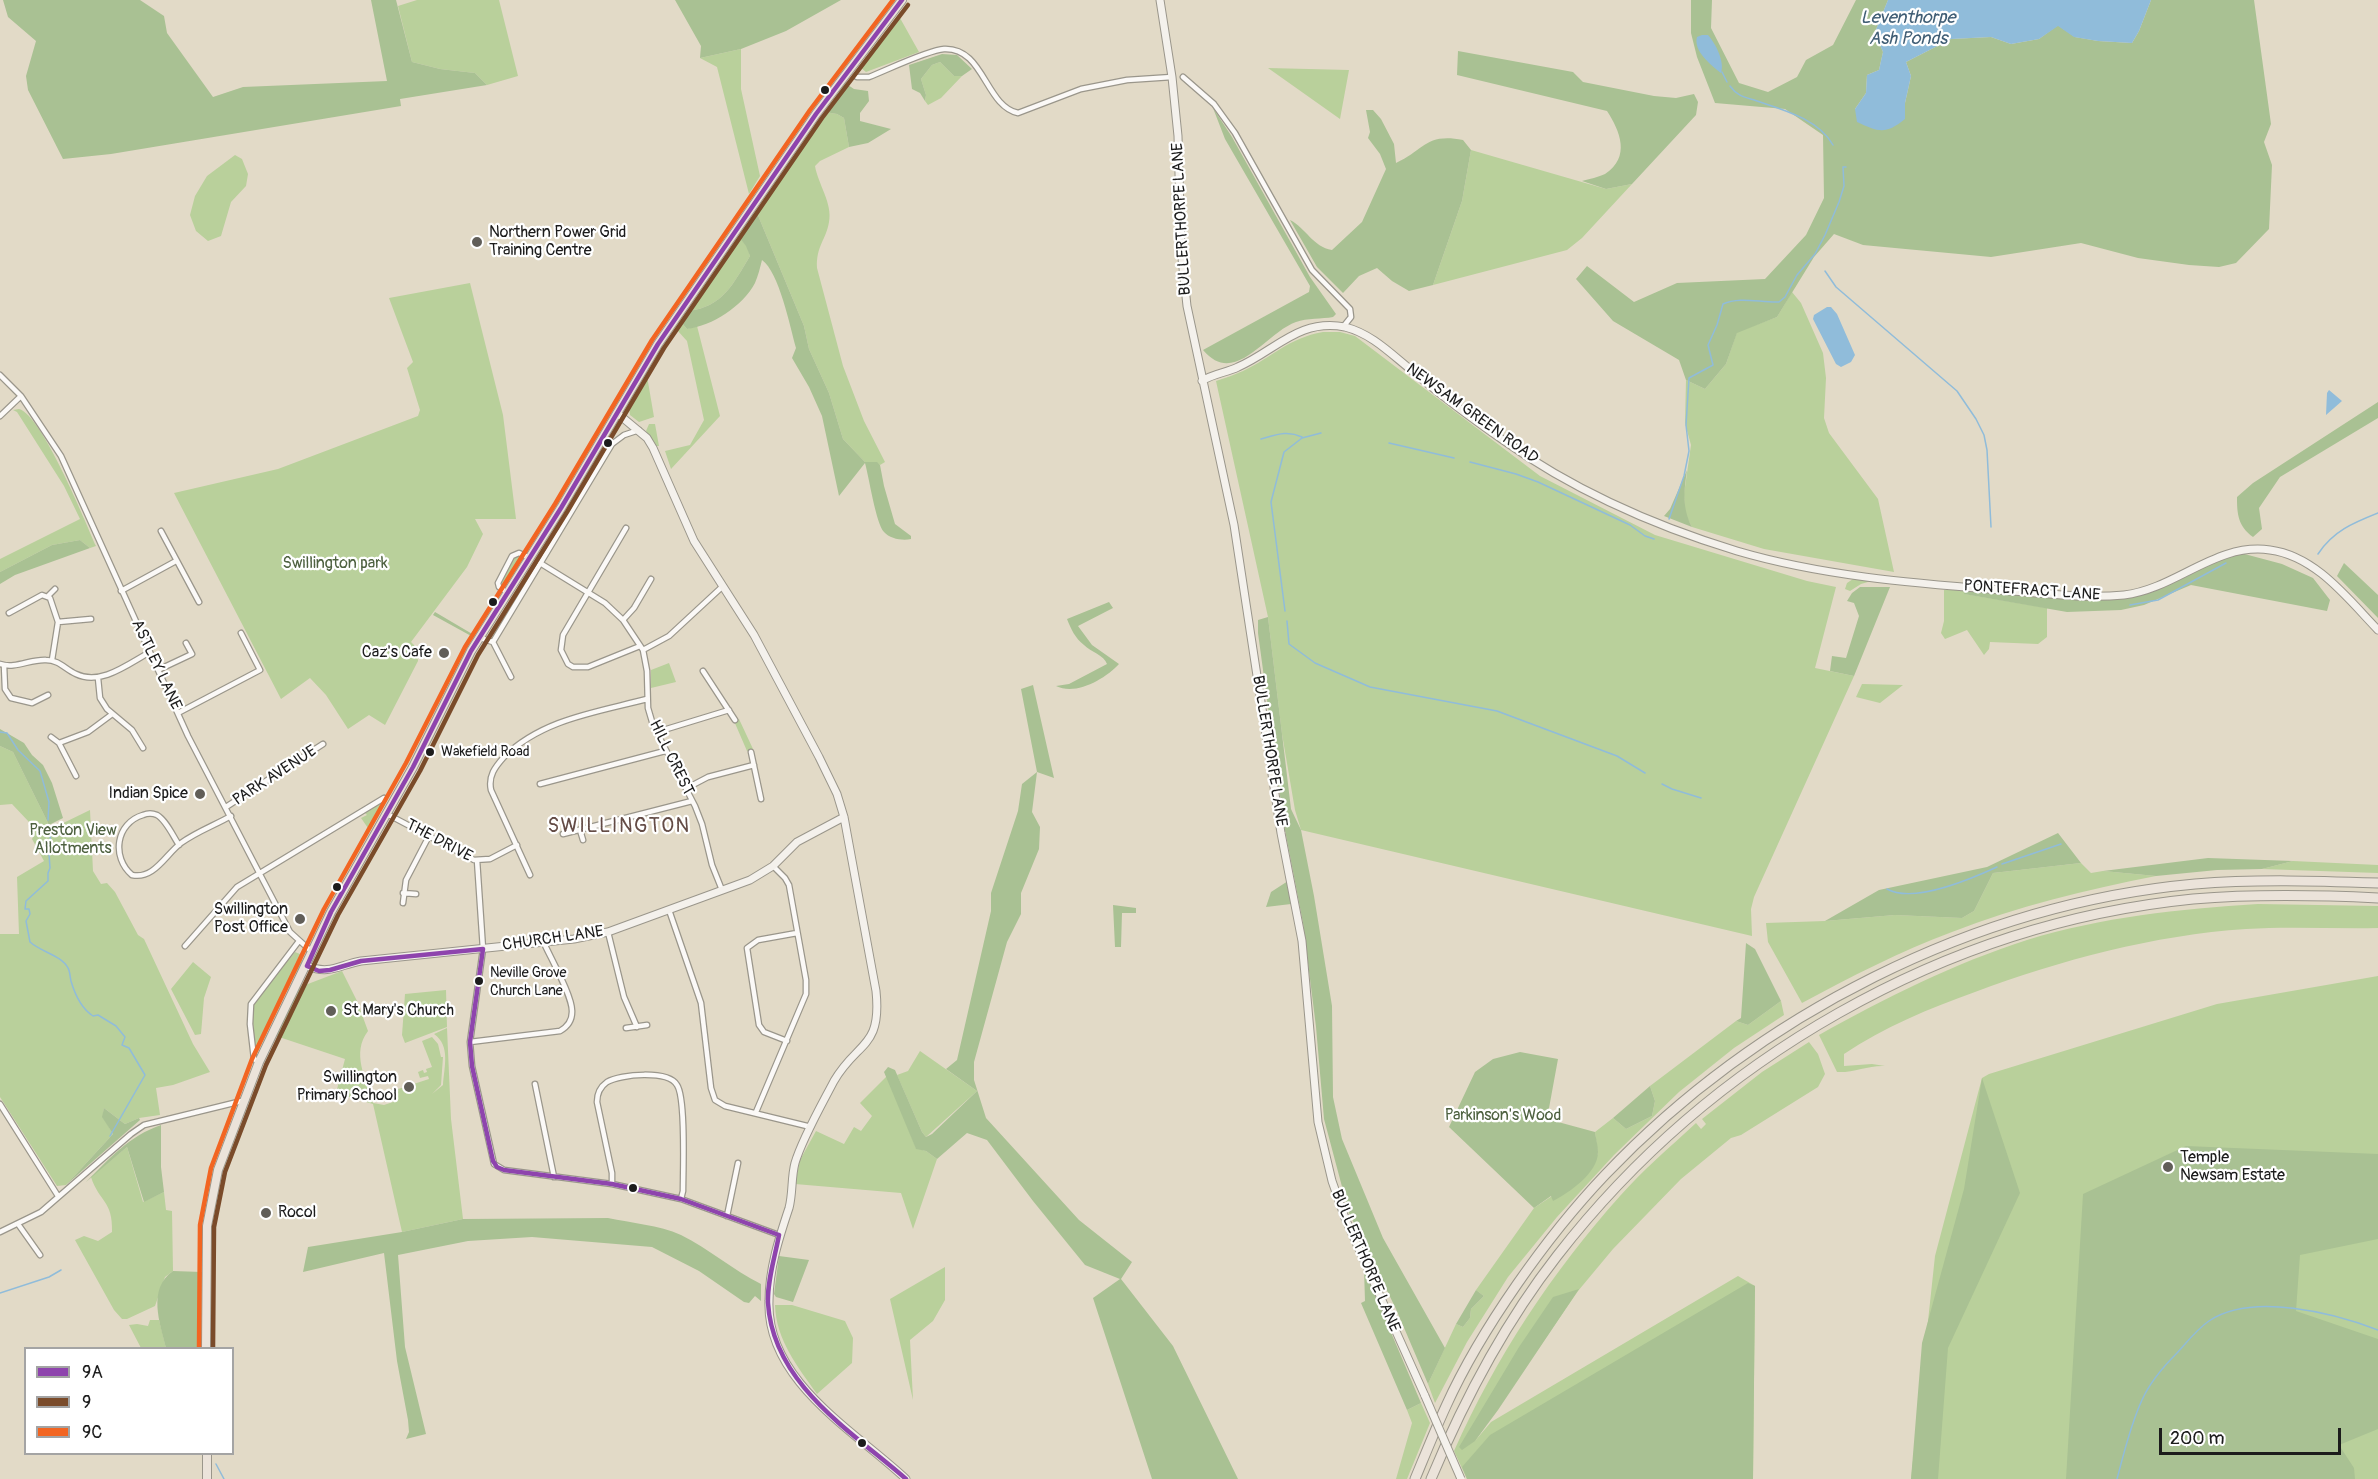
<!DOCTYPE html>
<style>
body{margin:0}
#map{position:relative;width:2378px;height:1479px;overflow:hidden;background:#e2dac7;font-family:Pangolin,sans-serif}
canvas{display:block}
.legend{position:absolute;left:24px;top:1347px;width:210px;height:108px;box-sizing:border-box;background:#fff;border:2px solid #a4a4a4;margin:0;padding:8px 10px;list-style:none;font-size:18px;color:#1c1c1c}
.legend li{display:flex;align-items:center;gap:12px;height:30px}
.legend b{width:30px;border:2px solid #a4a4a4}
.scale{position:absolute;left:2159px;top:1428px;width:182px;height:27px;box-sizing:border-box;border:3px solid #1c1c1c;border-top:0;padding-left:8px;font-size:18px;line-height:21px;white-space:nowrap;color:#1c1c1c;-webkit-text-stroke:4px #fff;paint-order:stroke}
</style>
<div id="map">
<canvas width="2378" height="1479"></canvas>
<ul class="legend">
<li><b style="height:8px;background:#8e44ad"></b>9A</li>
<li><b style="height:8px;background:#7a4b2a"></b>9</li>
<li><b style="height:8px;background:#f26522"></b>9C</li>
</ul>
<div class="scale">200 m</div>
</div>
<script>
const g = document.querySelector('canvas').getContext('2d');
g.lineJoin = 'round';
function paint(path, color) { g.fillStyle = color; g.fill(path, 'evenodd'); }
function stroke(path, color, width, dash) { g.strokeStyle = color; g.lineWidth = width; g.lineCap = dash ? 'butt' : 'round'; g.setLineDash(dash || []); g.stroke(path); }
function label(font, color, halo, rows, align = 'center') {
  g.font = font + ' Pangolin,sans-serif'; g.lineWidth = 4.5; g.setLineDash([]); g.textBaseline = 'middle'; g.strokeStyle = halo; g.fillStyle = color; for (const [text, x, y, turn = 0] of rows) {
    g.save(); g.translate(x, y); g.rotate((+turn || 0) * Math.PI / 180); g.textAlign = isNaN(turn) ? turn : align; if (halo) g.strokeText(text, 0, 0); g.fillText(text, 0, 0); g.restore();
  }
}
paint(new Path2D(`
 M417 0H499L518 76 487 85 475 73 440 69 412 62 398 6Z
 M900 18 919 52 866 72 860 67Z
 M741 49V89L760 176 749 194 717 67 700 58Z
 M940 62 954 76H962L941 98 928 105 925 101 926 95 921 79 932 65Z
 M1268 68 1349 70 1340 119Z
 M825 112 837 114 844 118 849 147 820 161 815 166C818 184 833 204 829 222 826 240 816 246 817 268L843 366 864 421 885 462 880 465 877 463 865 462 843 439 829 393 809 349 804 326 757 213Z
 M1471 150 1606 189 1632 184 1582 238 1567 250 1433 285 1462 201Z
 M235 155 242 159 248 174 246 186 231 202 221 236 208 241 196 231 190 215 195 196 207 176Z
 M739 237 747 246 750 256C733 284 723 307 688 311Z
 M470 283 503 415 516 519H475L483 534 467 567 411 642 417 648 418 661 385 725 369 715 348 729 326 695 310 678 281 699 174 493 278 469 418 416 420 410 407 368 413 362 389 298Z
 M1792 292 1801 303 1823 353 1826 378 1824 418 1829 433 1878 499 1894 572 1764 549 1692 527 1685 514 1684 494 1691 445 1685 423 1686 380 1705 389 1726 364 1737 332 1777 317Z
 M681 322 687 329 697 326 720 416 671 469 665 451 690 445 704 420 687 341 677 330Z
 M1323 332H1340L1355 336 1540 476 1655 535 1807 581 1836 587 1815 668 1854 676 1754 897 1751 909 1752 936 1301 830 1295 810 1282 734 1268 617 1216 381C1225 378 1234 375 1243 371 1273 357 1288 338 1323 332Z
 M647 376 654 417 639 422 630 415 629 407Z
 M19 409C42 415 85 521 96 546L90 548 80 540 52 545 0 572V559L80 519 64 486 17 412 13 410Z
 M649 424H655L659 446H656L646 431Z
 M519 555 524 559 522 561 506 585 503 587 501 582 514 557Z
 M1856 577 1878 579 1861 584 1850 591 1845 589 1847 583Z
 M1967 589 1965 594 2047 608V637L2038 644 1990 642 1989 649 1984 655 1967 630 1945 639 1941 633 1944 621V590Z
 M669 663 676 682 651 688V670Z
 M1862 684 1903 685 1880 703 1856 697Z
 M739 719 753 749 747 751 734 721Z
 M0 746 13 752 51 829 90 810 93 871 101 884 107 883 115 892 138 935 144 939 193 1044 210 1072 173 1085 156 1088 160 1115 139 1118 125 1124 104 1108 103 1117 113 1134 66 1185 57 1186 0 1097V934H19L17 877 44 861 32 839 34 835 29 822 12 804 0 805Z
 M386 800 387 801 370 831 361 818 367 815 365 813Z
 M2293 861 2378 865V873L2262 869Z
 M2081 863 2091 873 2103 871 2156 876C2086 890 2018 906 1952 932 1900 951 1851 977 1802 1003L1768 942 1766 923 1825 921 1895 915 1962 918 1974 911 1993 873Z
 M2258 904 2378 906V928C2334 929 2289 926 2246 929 2154 935 2061 960 1975 992 1930 1008 1884 1027 1844 1054V1066L1872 1064 1885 1066C1869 1065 1853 1073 1837 1072L1819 1035C1885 998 1955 963 2027 940 2102 917 2179 909 2258 904Z
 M295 952 300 954 303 962 288 986 256 1056 252 1012 255 1000Z
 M193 962 211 977 204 998 201 1034 195 1035 171 989Z
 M342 971 357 1001 368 1031C351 1053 366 1079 373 1103L384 1105 393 1102 389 1092 429 1079 428 1076 420 1078 418 1072 423 1070 424 1073 427 1072 426 1069 432 1067 422 1041 432 1037 438 1044 441 1057H443L441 1085 432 1094 443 1085C444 1067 451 1046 434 1034L447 1028 451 1119 463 1219 402 1232 373 1104 336 1093 345 1059 276 1036 300 987Z
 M2378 976V1479H1911L1935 1256 1982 1078 1989 1074 2217 1004Z
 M446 990 447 1027 405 1043 402 1035 405 994Z
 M1781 1001 1784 1015 1734 1048 1679 1092 1614 1155 1557 1217 1508 1277 1467 1342 1435 1403 1428 1384 1456 1324 1463 1327 1470 1318 1471 1309 1484 1296 1476 1290 1534 1208 1552 1196 1598 1154 1595 1132 1613 1118 1626 1129 1652 1116 1655 1101 1650 1086 1736 1021 1748 1025Z
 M1809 1042 1818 1054 1825 1074 1818 1087 1741 1135 1731 1138 1681 1179 1613 1249 1578 1291 1475 1441 1491 1422 1738 1276 1755 1286 1753 1479H1467L1454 1451C1496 1357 1552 1272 1620 1196 1643 1170 1670 1147 1696 1123L1701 1129 1706 1124 1702 1119 1762 1072Z
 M920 1051 977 1091 926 1137 922 1132 897 1075 908 1071Z
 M887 1076 916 1148 926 1151 937 1159 913 1229 901 1193 795 1184 800 1160 816 1131 844 1144 854 1127 861 1131 872 1116 860 1103Z
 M127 1147 143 1202 164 1192 166 1210 172 1211 173 1271 165 1277 155 1306 127 1319H122L114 1310 75 1240 84 1236 98 1241 112 1232C113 1200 99 1202 91 1177Z
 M945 1267V1300L933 1321 910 1340 913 1400 890 1299Z
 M775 1305H792L845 1321 853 1338 852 1363 817 1394C798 1367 776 1340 775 1305Z
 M150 1320H159L166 1348H141L129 1325 137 1324 148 1326Z
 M1421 1403 1430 1423 1407 1479H1396L1412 1423 1407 1410Z`), '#b9d09b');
paint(new Path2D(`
 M3 0H140L164 16 167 33 213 97 243 87 387 81 371 0H396L412 62 440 69 475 73 487 85 400 99 401 106 111 154 63 159 28 90 26 76 36 41 8 17Z
 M675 0H841L786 31 741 49 700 58 701 46Z
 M1691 0H1712L1711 28 1739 83 1768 92 1797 77 1806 60 1833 45 1856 0H1888L1875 32 1883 52 1879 70 1867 75 1866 93 1855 109 1905 119V103L1911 76 1906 62 1951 39 1991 37 2011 44 2039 39 2058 25 2075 37 2098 41 2132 43 2139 31 2151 0H2254L2271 124 2264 142 2272 165 2269 229 2236 263 2219 267 2189 265 2138 258 2081 243 1991 257 1863 245 1834 234 1814 257 1777 317 1737 333 1726 364 1705 389 1686 380 1679 360 1613 321 1576 279 1587 266 1634 302 1677 283 1765 279 1806 235 1824 198 1823 135 1785 109 1715 103 1697 57 1691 33Z
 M1458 51 1573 72 1583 82 1654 96 1676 98 1694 94 1698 102 1696 115 1632 184 1606 189 1582 181C1589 179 1599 177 1605 174 1631 157 1620 131 1607 111L1457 75Z
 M942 54 957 55 972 69 962 76H954L940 62 932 65 921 79 926 95 925 101 920 93 912 89 909 65Z
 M845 83 854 89 868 91 869 101 860 113V121L891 129 868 143 849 147 844 118 837 114 825 112Z
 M1213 108 1232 137 1310 277 1336 314 1333 317C1322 319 1307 318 1296 322 1265 333 1235 388 1203 350L1309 292 1310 286 1225 139Z
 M1366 110H1373L1381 119 1394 144 1396 163C1425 150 1425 133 1463 140L1471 150 1462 201 1433 285 1409 291 1392 281 1377 268 1359 276 1343 293 1317 267 1290 220C1306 228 1313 247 1332 250L1362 222 1386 169 1380 154 1368 138 1370 132Z
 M757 213 804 326 809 349 829 393 843 439 865 462H877L880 465 884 486 895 524 911 536V539C903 541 890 539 884 532 876 524 869 477 865 463L839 496 822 416 809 387 792 358 796 348C790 326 779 272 762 260 760 268 758 276 755 283 743 306 712 326 687 329L681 322 688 311C723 307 733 284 750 256L746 246 739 237Z
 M2378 402V418L2280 477 2259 508 2262 529 2253 537C2238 526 2237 514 2237 497L2253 483Z
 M1687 470C1684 491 1682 508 1692 527L1664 516 1670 509Z
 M80 540 90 548 15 575 0 584V572L52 545Z
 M2237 552 2282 564 2313 578 2330 600 2327 611 2191 585 2144 605 2121 610 2067 612 1964 594 1967 589 2057 598H2112L2139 595Z
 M2344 563 2378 595V618L2337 576Z
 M1860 587H1890L1854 676 1830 671 1832 656 1846 658 1859 616 1854 603 1847 601 1852 593Z
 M1109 602 1113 608 1078 626 1092 645 1119 664C1105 679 1076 696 1056 686L1069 684 1107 664C1104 655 1091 652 1084 645 1075 638 1071 629 1067 619Z
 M435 612 474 635 473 637 433 615Z
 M1268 617 1291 809 1301 830 1314 896 1332 1006 1333 1097 1342 1139 1383 1238 1445 1348 1428 1384 1396 1309 1349 1213 1324 1119 1316 1027 1303 923 1284 825 1258 633V620Z
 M1033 685 1054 778 1037 772 1032 812 1040 827 1039 849 1021 893V914L1007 942 974 1062V1080L986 1118 1079 1220 1132 1262 1121 1279 1173 1346 1238 1479H1152L1093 1298 1120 1279 1085 1265 1033 1201 987 1140 967 1133 937 1159 926 1151 916 1149 884 1072 888 1067 895 1070 922 1132 926 1137 932 1134 977 1091 946 1069 957 1060 991 911V893L1018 811 1022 784 1037 772 1021 689Z
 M0 729 24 743 32 755 43 765 52 783 63 818 49 825 13 752 0 746Z
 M2058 833 2081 863 1993 873 1974 911 1962 918 1895 915 1825 921 1879 890 1987 867Z
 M2208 858 2293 861 2262 869 2217 870 2156 876 2103 871Z
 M1288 881 1291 904 1266 907 1271 892Z
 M1113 905 1136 908V913H1122L1121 947H1115Z
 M1746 943 1755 949 1781 1001 1748 1025 1736 1021 1741 1018Z
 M1520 1052 1558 1059 1547 1119 1595 1132C1596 1139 1598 1146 1598 1152 1598 1173 1570 1192 1553 1201L1551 1196 1534 1208 1449 1127 1475 1072 1493 1059Z
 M1982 1078 2020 1193 1948 1348 1938 1479H1911L1922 1343 1964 1189Z
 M1650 1086 1655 1101 1652 1116 1626 1129 1613 1118Z
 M104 1108 125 1124 139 1118 140 1120 66 1185 113 1134 102 1117Z
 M161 1125V1167L164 1192 144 1202 127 1147 86 1182C109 1159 129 1136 161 1125Z
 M2186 1146 2378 1154V1239L2300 1255 2296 1311 2378 1339V1429L2339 1445 2354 1468 2355 1479H2066L2083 1194Z
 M608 1218C631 1223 659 1225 681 1235 709 1249 733 1270 761 1284V1301L755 1296 749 1303 744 1302 699 1271 652 1247 532 1237 468 1241 398 1255 405 1347 426 1434 406 1439 409 1432 408 1420 397 1361 384 1253 303 1272 308 1247 402 1232 463 1219Z
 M779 1256 809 1260 793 1302 776 1297 774 1294Z
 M1364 1269 1421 1403 1407 1410 1361 1303 1365 1301Z
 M173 1271 202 1272 201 1348H166C160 1323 147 1289 173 1271Z
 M1748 1283 1755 1286 1753 1479H1467L1462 1467 1490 1435Z
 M1579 1289 1498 1410 1475 1441 1462 1450 1459 1447 1519 1347 1553 1297Z
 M1476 1290 1484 1296 1471 1309 1470 1318 1463 1327 1456 1324Z`), '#a9c193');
paint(new Path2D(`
 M1888 0H2151L2139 31 2132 43 2098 41 2074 37 2058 26 2039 39 2011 44 1991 37 1951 39 1906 62 1911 76 1905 103V119C1885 135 1879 132 1857 122L1855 109 1866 93 1867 75 1879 70 1883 52 1875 32Z
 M1702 35H1708C1716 44 1725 62 1721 73 1711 65 1693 51 1697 37Z
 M1827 307H1831L1837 314 1855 355 1851 362 1841 367 1836 364 1813 319 1814 315Z
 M2329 390 2342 401 2326 415 2327 393Z`), '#90bcda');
stroke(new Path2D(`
 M1722 72 1727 82
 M1730 86C1738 97 1745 97 1757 101 1784 110 1818 119 1833 145
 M1825 271 1836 287 1957 391 1976 419 1984 435 1987 450 1991 527
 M1261 439C1276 435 1287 430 1302 437
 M1389 443 1454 458
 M1470 462 1516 474 1538 482 1630 525 1645 536 1654 539
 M1669 519 1684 476 1689 451 1686 425 1689 378 1713 365 1708 345 1717 325 1723 304C1740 296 1761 303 1779 302L1785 297 1797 275 1815 254 1825 235 1839 202 1844 186 1843 167H1846
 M2318 554C2333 531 2353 523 2378 513
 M2130 605 2158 600 2226 563
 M1285 611 1271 502 1284 452 1302 438 1321 433
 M1287 621 1289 644 1315 663 1370 687 1497 711 1617 756 1645 773
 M0 732 7 733 18 750 40 771 49 802 48 820
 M1662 784 1672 789 1701 798
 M50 832 51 849 49 854 50 868 48 873V881L26 901 25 909H29L30 914 26 921 30 942C41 952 61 955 68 968 70 971 70 977 71 981 75 995 81 1008 93 1016L98 1015 116 1026 125 1037 122 1045 129 1048 145 1075 110 1136
 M2002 864 2061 844
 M1887 889C1914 904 1971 879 1997 867
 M0 1293 49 1277 61 1270
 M216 1464 224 1479
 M2117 1479C2124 1453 2130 1426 2142 1400 2150 1382 2163 1367 2177 1353 2187 1342 2197 1329 2209 1321 2252 1292 2334 1313 2378 1330`), '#90bcda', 1.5);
const street = new Path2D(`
 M857 77H869C887 70 928 50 944 49 984 47 985 106 1018 113L1081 89 1127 80 1172 77
 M1183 77 1214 104 1235 133 1312 270 1350 309 1351 317 1343 327
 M0 375 21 396 61 456 188 736 290 932 312 952
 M0 416 21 396
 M626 528 563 635 561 650 568 664 573 667H588L640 646
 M161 531 199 602
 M540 563 605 603 623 620 643 650 647 671 648 708 653 725 695 806 702 824 712 865 722 890
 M121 591 176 561
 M508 593 499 587 498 583 512 556 519 553 530 558
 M48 596 55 589
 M9 613 42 595 50 598 58 622 52 660
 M623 620 634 608 651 579
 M58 622 91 619
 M480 638 493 642 511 677
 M493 642 612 444 624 435 639 430
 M643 650 669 636 723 586
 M0 664C16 669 30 659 46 660 59 660 65 669 76 674 101 686 128 664 150 652
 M4 665 5 689 11 698 32 703 48 695
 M158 670 192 654 186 643
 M703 671 735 720
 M98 678 100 698 107 709 132 730 143 748
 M178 713 260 670 241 633
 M657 732 729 710
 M51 737 59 743
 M751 752 761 799
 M76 776 59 743 88 732 111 715
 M540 784 665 751
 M687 788 708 777 754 765
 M226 807 323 744
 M387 814 474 860 490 859 517 845
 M580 830 583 840
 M563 834 692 801
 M179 845C173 836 166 820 157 815 152 813 148 813 143 815 116 823 111 857 132 875 154 880 166 854 181 843 196 832 215 825 231 816
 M477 860 483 949 470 1042 472 1066 494 1164 504 1170 612 1184 681 1199 779 1235
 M530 875 491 790C488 776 495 767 504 757 542 719 598 712 647 699
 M403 893 416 894
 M403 903 406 880 429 836
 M669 910 701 1003 711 1088 715 1100 725 1106 811 1127
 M608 932 624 997 637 1027
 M185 946 237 887 384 798
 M626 1028 647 1025
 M787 1041 764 1032 759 1025 747 948 758 940 797 933
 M470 1042 560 1031C567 1027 572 1021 572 1012 573 997 550 957 543 941
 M259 1062 254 1059 250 1024 251 1004 299 941
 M535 1084 554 1177
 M0 1104 58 1196
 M756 1112 806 994V980L789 885 785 878 773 866
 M612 1184V1173L597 1102C597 1094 600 1087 607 1082 621 1074 668 1070 677 1085 686 1098 683 1172 683 1191L681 1199
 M727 1216 738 1163
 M18 1224 40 1255
 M0 1232 41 1212 131 1134 144 1125 246 1100`);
const secondary = new Path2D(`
 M1160 0 1172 77 1178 136 1181 249 1187 306 1234 525 1281 833 1302 941 1318 1122 1332 1181 1345 1218 1425 1396
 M1202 381C1214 373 1226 373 1238 367 1275 351 1299 318 1345 327 1373 334 1393 356 1415 373 1443 397 1473 419 1503 440 1573 490 1655 526 1737 551 1822 576 1912 583 2000 590 2041 593 2083 599 2124 595 2176 589 2216 542 2270 550 2316 556 2348 599 2378 630
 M617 413 647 438 653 448 694 541 754 635 819 757 837 794 844 817 876 991C882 1049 857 1041 834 1081 822 1104 802 1139 795 1163 791 1178 793 1193 789 1208 779 1238 769 1269 769 1301 766 1381 855 1431 906 1479
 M307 966C330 975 339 965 361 961L574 939 608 932 750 880 773 866 797 842 844 817`);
const primary = new Path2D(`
 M206 1348 207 1226 218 1170 259 1062 331 912 413 767 471 651 561 508 658 344 816 114 902 0
 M207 1454V1479`);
const highway = new Path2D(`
 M1415 1479C1425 1455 1435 1430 1446 1406 1481 1329 1547 1236 1605 1175 1757 1015 1974 904 2195 884 2256 879 2317 881 2378 883
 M1431 1479C1464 1400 1504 1324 1557 1256 1710 1059 1943 924 2193 899 2254 894 2317 895 2378 898`);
stroke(street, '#9a968b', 7);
stroke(secondary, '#9a968b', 9);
stroke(primary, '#9a968b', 10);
stroke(highway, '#9a968b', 11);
stroke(street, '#fbf9f7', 4.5);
stroke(secondary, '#f4f1ec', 7);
stroke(primary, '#ebe3da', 8);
stroke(highway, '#ebe3da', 9);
const secondaryBridge = new Path2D(`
 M1425 1396 1461 1479`);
stroke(secondaryBridge, '#9a968b', 9, []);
stroke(secondaryBridge, '#f4f1ec', 7);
stroke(new Path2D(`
 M483 949 470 1042 472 1066 493 1161 497 1167 504 1170 612 1184 681 1199 779 1235
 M307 966 331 912 413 767 471 651 561 508 658 344 816 114 902 0
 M307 966 319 971 330 970 361 961 483 949
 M779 1235C775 1257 767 1281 768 1303 773 1384 851 1431 906 1479`), '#8e44ad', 4.5);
stroke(new Path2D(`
 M213 1348 214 1227 225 1172 266 1065 338 915 420 771 478 655 567 512 664 348 822 118 908 5`), '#7a4b2a', 4.5);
stroke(new Path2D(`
 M199 1348 200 1225 211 1168 252 1059 324 909 406 763 465 647 555 504 652 340 810 110 893 0`), '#f26522', 4.5);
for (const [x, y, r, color] of [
 [825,90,5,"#1c1c1c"],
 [477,242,6,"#615e58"],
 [608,443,5,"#1c1c1c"],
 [493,602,5,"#1c1c1c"],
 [444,653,6,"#615e58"],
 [430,752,5,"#1c1c1c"],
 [200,794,6,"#615e58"],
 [337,887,5,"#1c1c1c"],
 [300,919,6,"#615e58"],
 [479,981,5,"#1c1c1c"],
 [331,1011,6,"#615e58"],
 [409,1087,6,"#615e58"],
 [2168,1167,6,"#615e58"],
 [633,1188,5,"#1c1c1c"],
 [266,1213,6,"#615e58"],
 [862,1443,5,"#1c1c1c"]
]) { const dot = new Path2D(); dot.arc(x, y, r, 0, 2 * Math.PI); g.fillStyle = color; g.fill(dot); stroke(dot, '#fff', 2); }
label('14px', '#1c1c1c', '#fff', [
 ["Wakefield Road",441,752],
 ["Neville Grove",490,973],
 ["Church Lane",490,991]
], 'left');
label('16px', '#1c1c1c', '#fff', [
 ["BULLERTHORPE LANE",1182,219,-93],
 ["NEWSAM GREEN ROAD",1472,414,36],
 ["PONTEFRACT LANE",2032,591,4],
 ["ASTLEY LANE",156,665,65],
 ["BULLERTHORPE LANE",1269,751,81],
 ["HILL CREST",671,758,64],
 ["PARK AVENUE",275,776,-33],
 ["THE DRIVE",439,841,28],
 ["CHURCH LANE",553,939,-8],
 ["BULLERTHORPE LANE",1365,1261,67]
]);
label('16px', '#1c1c1c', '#fff', [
 ["Northern Power Grid",489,233],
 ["Training Centre",489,251],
 ["Caz's Cafe",432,653,"right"],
 ["Indian Spice",188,794,"right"],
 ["Swillington",288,910,"right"],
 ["Post Office",288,928,"right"],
 ["St Mary's Church",343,1011],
 ["Swillington",397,1078,"right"],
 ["Primary School",397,1096,"right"],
 ["Temple",2180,1158],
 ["Newsam Estate",2180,1176],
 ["Rocol",278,1213]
], 'left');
label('16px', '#4e6140', '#fff', [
 ["Swillington park",335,564],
 ["Preston View",73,831],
 ["Allotments",73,849],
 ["Parkinson's Wood",1503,1116]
]);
label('italic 18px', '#405e75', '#fff', [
 ["Leventhorpe",1908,18],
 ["Ash Ponds",1908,39]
]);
g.letterSpacing = '1.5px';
label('20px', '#634b45', '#fff', [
 ["SWILLINGTON",619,827]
]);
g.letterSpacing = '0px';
</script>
